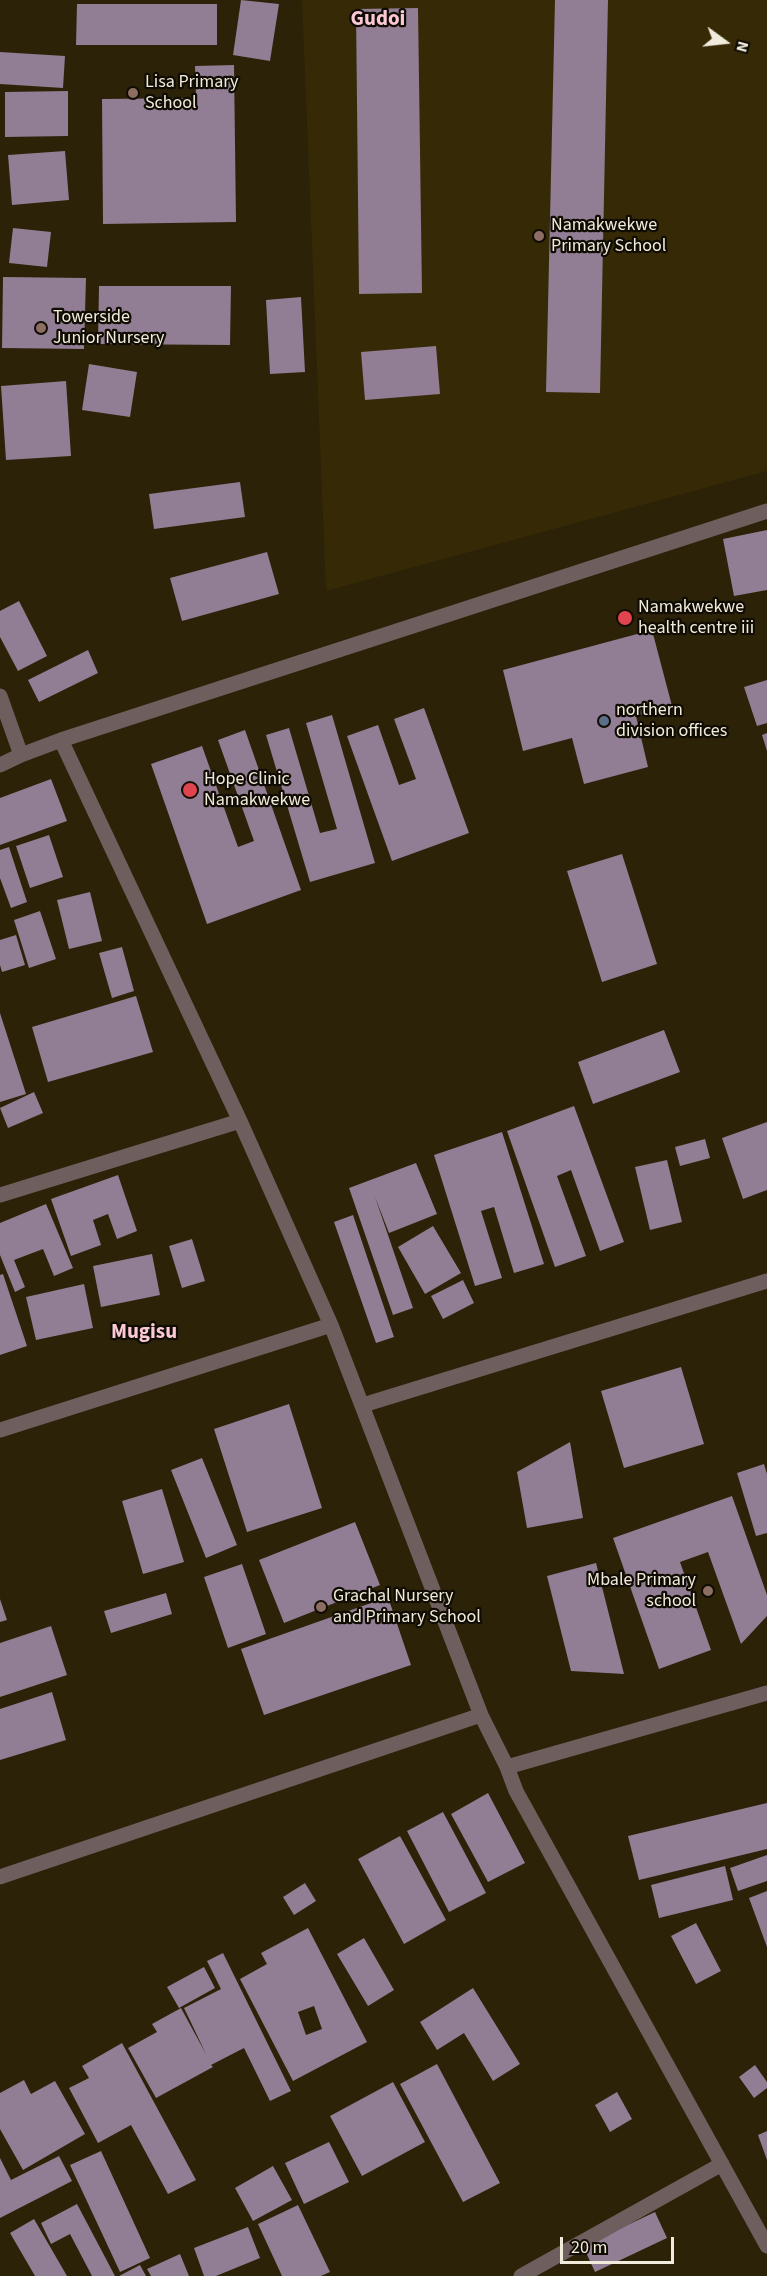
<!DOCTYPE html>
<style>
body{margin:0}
#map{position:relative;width:767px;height:2276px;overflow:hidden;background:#2b2208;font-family:"Source Sans 3",sans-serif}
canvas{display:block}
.north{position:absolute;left:695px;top:12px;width:60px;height:60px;-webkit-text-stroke:4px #100c03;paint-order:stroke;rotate:105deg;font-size:16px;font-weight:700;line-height:24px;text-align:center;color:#f1ebdc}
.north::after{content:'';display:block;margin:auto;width:21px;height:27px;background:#f1ebdc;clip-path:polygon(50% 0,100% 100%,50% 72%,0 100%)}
.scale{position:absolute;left:560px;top:2237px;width:114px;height:27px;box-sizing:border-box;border:3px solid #f1ebdc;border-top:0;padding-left:8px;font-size:18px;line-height:21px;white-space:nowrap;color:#f1ebdc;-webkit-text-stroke:4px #100c03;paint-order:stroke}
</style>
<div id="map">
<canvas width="767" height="2276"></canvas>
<div class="north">N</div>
<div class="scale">20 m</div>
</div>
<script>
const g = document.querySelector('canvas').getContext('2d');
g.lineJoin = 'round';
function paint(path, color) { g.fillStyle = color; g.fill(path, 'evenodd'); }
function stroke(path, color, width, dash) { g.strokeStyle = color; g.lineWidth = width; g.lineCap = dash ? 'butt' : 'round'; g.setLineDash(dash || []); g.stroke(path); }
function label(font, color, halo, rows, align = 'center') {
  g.font = font + ' "Source Sans 3",sans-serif'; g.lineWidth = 4.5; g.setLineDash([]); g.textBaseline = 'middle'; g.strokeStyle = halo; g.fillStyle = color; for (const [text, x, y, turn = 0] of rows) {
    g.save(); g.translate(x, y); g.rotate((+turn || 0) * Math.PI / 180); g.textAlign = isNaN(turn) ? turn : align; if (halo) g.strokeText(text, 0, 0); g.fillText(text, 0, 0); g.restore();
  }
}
paint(new Path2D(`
 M302 0H767V471L326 591Z`), '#352906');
paint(new Path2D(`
 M241 0 279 4 270 61 233 55Z
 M555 0H608L600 393 546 392Z
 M77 4H217V45H76Z
 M418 8 422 293 359 294 356 9Z
 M0 52 65 56 63 88 0 84Z
 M234 65 236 222 103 224 102 99 196 98 195 66Z
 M68 91V136L5 137V92Z
 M65 151 69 200 12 205 8 155Z
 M13 228 51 232 47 267 9 263Z
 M3 277 86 278 84 349 2 348Z
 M99 286H231L230 345 98 344Z
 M301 297 305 372 270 374 266 300Z
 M436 346 440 394 365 400 361 352Z
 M89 364 137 372 130 417 82 410Z
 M66 381 71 456 6 460 1 386Z
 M240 482 245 517 154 529 149 494Z
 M767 530V590L734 596 723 539Z
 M267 552 279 594 182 621 170 578Z
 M19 601 47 656 18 671 0 637V611Z
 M652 630 672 706 636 716 648 767 584 784 572 738 523 751 503 670Z
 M88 650 98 673 39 702 28 680Z
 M767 680V723L757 726 744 687Z
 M424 708 469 833 392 861 347 736 378 725 399 785 416 779 394 719Z
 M332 715 375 863 310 882 266 735 289 728 320 833 337 829 306 723Z
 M245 730 301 890 207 924 151 764 202 746 238 847 254 841 218 740Z
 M767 733V751L762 735Z
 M51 779 67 821 0 845V798Z
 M49 835 63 877 30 888 16 846Z
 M9 847 27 902 11 908 0 878V850Z
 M622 854 657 964 602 982 567 871Z
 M90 892 102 941 69 949 57 900Z
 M40 911 56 959 29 968 14 920Z
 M16 935 25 965 2 972 0 965V940Z
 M122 947 134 991 112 998 99 953Z
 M136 996 153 1052 48 1082 32 1027Z
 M0 1013 26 1094 0 1102Z
 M664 1030 680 1072 593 1104 578 1062Z
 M34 1092 43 1113 8 1128 0 1108Z
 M574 1106 624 1242 600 1251 571 1170 557 1176 586 1256 555 1267 507 1131Z
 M767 1122V1190L743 1199 722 1138Z
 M502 1132 544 1264 514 1273 494 1207 481 1211 502 1278 475 1286 434 1155Z
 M705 1139 710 1158 680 1166 675 1147Z
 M667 1160 682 1222 650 1230 635 1167Z
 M416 1163 437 1214 389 1233 375 1197 413 1308 393 1315 349 1188Z
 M118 1175 137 1231 117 1239 108 1214 93 1220 101 1245 71 1256 51 1199Z
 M46 1204 73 1268 54 1276 43 1249 14 1260 25 1287 15 1292 0 1255V1223Z
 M353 1215 394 1337 376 1343 334 1222Z
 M433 1226 461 1273 425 1294 398 1247Z
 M192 1239 205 1281 182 1288 169 1246Z
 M152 1254 160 1295 101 1307 93 1266Z
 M3 1274 27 1346 0 1355V1275Z
 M463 1280 474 1303 443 1319 431 1296Z
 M84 1284 93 1328 36 1340 26 1297Z
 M681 1367 704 1444 624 1468 601 1391Z
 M289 1404 322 1508 247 1532 214 1429Z
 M570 1442 583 1518 527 1528 517 1472Z
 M202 1458 237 1545 206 1558 171 1470Z
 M764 1464 767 1474V1533L756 1536 737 1473Z
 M162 1489 184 1562 143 1574 122 1501Z
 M732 1496 767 1595V1616L741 1644 708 1552 680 1562 711 1650 659 1669 613 1538Z
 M355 1522 380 1585 284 1623 259 1560Z
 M596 1563 624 1674 571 1671 547 1576Z
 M242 1564 266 1634 228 1648 204 1577Z
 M166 1593 172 1614 111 1633 104 1611Z
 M388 1597 411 1665 264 1715 241 1649Z
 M0 1599 7 1620 0 1622Z
 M51 1626 67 1675 0 1697V1643Z
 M52 1692 66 1740 0 1760V1709Z
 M488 1793 525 1863 488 1882 451 1814Z
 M767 1803V1849L639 1880 628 1836Z
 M443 1812 486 1893 449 1912 407 1831Z
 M400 1836 446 1920 404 1944 358 1859Z
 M767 1855V1881L738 1891 730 1868Z
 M725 1866 733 1900 659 1918 651 1885Z
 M305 1883 316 1901 294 1915 283 1897Z
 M767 1891V1947L749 1898Z
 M696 1923 721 1971 696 1984 671 1936Z
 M308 1928 367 2042 293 2081 240 1979 267 1964 261 1953ZM314 2006 322 2029 306 2035 298 2012Z
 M364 1938 394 1990 368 2006 337 1954Z
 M223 1953 291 2091 270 2101 244 2048 211 2065 213 2067 156 2098 128 2048 157 2032 152 2024 181 2008 206 2054 184 2008 221 1989 207 1961Z
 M204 1967 215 1988 179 2008 167 1987Z
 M473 1988 520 2064 493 2081 464 2033 437 2050 420 2022Z
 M122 2043 196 2180 168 2194 131 2125 98 2143 69 2088 89 2078 82 2066Z
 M437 2064 500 2183 463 2202 400 2084Z
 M755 2065 767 2082V2088L754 2098 739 2077Z
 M24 2080 31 2094 55 2081 85 2134 23 2170 0 2129V2093Z
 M393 2082 425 2142 362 2176 330 2116Z
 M617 2092 632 2119 610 2132 595 2105Z
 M767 2131V2160L758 2135Z
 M329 2142 349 2182 304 2204 285 2163Z
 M101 2151 150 2258 120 2272 70 2165Z
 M59 2156 72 2181 0 2218V2158L11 2180Z
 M273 2166 292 2200 253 2221 235 2188Z
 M77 2204 115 2276H92L70 2234 51 2244 41 2223Z
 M298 2205 330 2272 321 2276H282L258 2224Z
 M655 2212 667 2238 595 2272 583 2246Z
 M34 2219 67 2276H35L10 2233Z
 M248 2227 260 2258 216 2276H204L194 2248Z
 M180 2254 189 2276H151L147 2269Z
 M140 2265 146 2276H119Z`), '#917d94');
stroke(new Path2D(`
 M0 696 21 755 0 765
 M61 740 240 1121 331 1325 481 1715 507 1767 516 1791 767 2246
 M21 755 61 740 767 511
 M0 1195 240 1121
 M363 1405 767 1281
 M0 1430 331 1325
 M507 1767 767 1693
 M0 1877 481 1715
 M521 2276 722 2164`), '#6e5f5e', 15);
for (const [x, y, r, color] of [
 [133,93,6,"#8d6e63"],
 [539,236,6,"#8d6e63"],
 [41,328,6,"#8d6e63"],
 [625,618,8,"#e0444e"],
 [604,721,6,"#5c6f8a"],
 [190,790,8,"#e0444e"],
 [708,1591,6,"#8d6e63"],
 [321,1607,6,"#8d6e63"]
]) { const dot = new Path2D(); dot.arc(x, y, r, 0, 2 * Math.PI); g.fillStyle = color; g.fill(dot); stroke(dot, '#100c03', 2); }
label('18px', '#f1ebdc', '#100c03', [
 ["Lisa Primary",145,83],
 ["School",145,104],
 ["Namakwekwe",551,226],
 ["Primary School",551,247],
 ["Towerside",53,318],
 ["Junior Nursery",53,339],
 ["Namakwekwe",638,608],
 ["health centre iii",638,629],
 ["northern",616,711],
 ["division offices",616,732],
 ["Hope Clinic",204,780],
 ["Namakwekwe",204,801],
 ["Mbale Primary",696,1581,"right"],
 ["school",696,1602,"right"],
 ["Grachal Nursery",333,1597],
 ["and Primary School",333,1618]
], 'left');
label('bold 21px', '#fbc8d5', '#100c03', [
 ["Gudoi",378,20],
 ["Mugisu",144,1333]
]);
</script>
